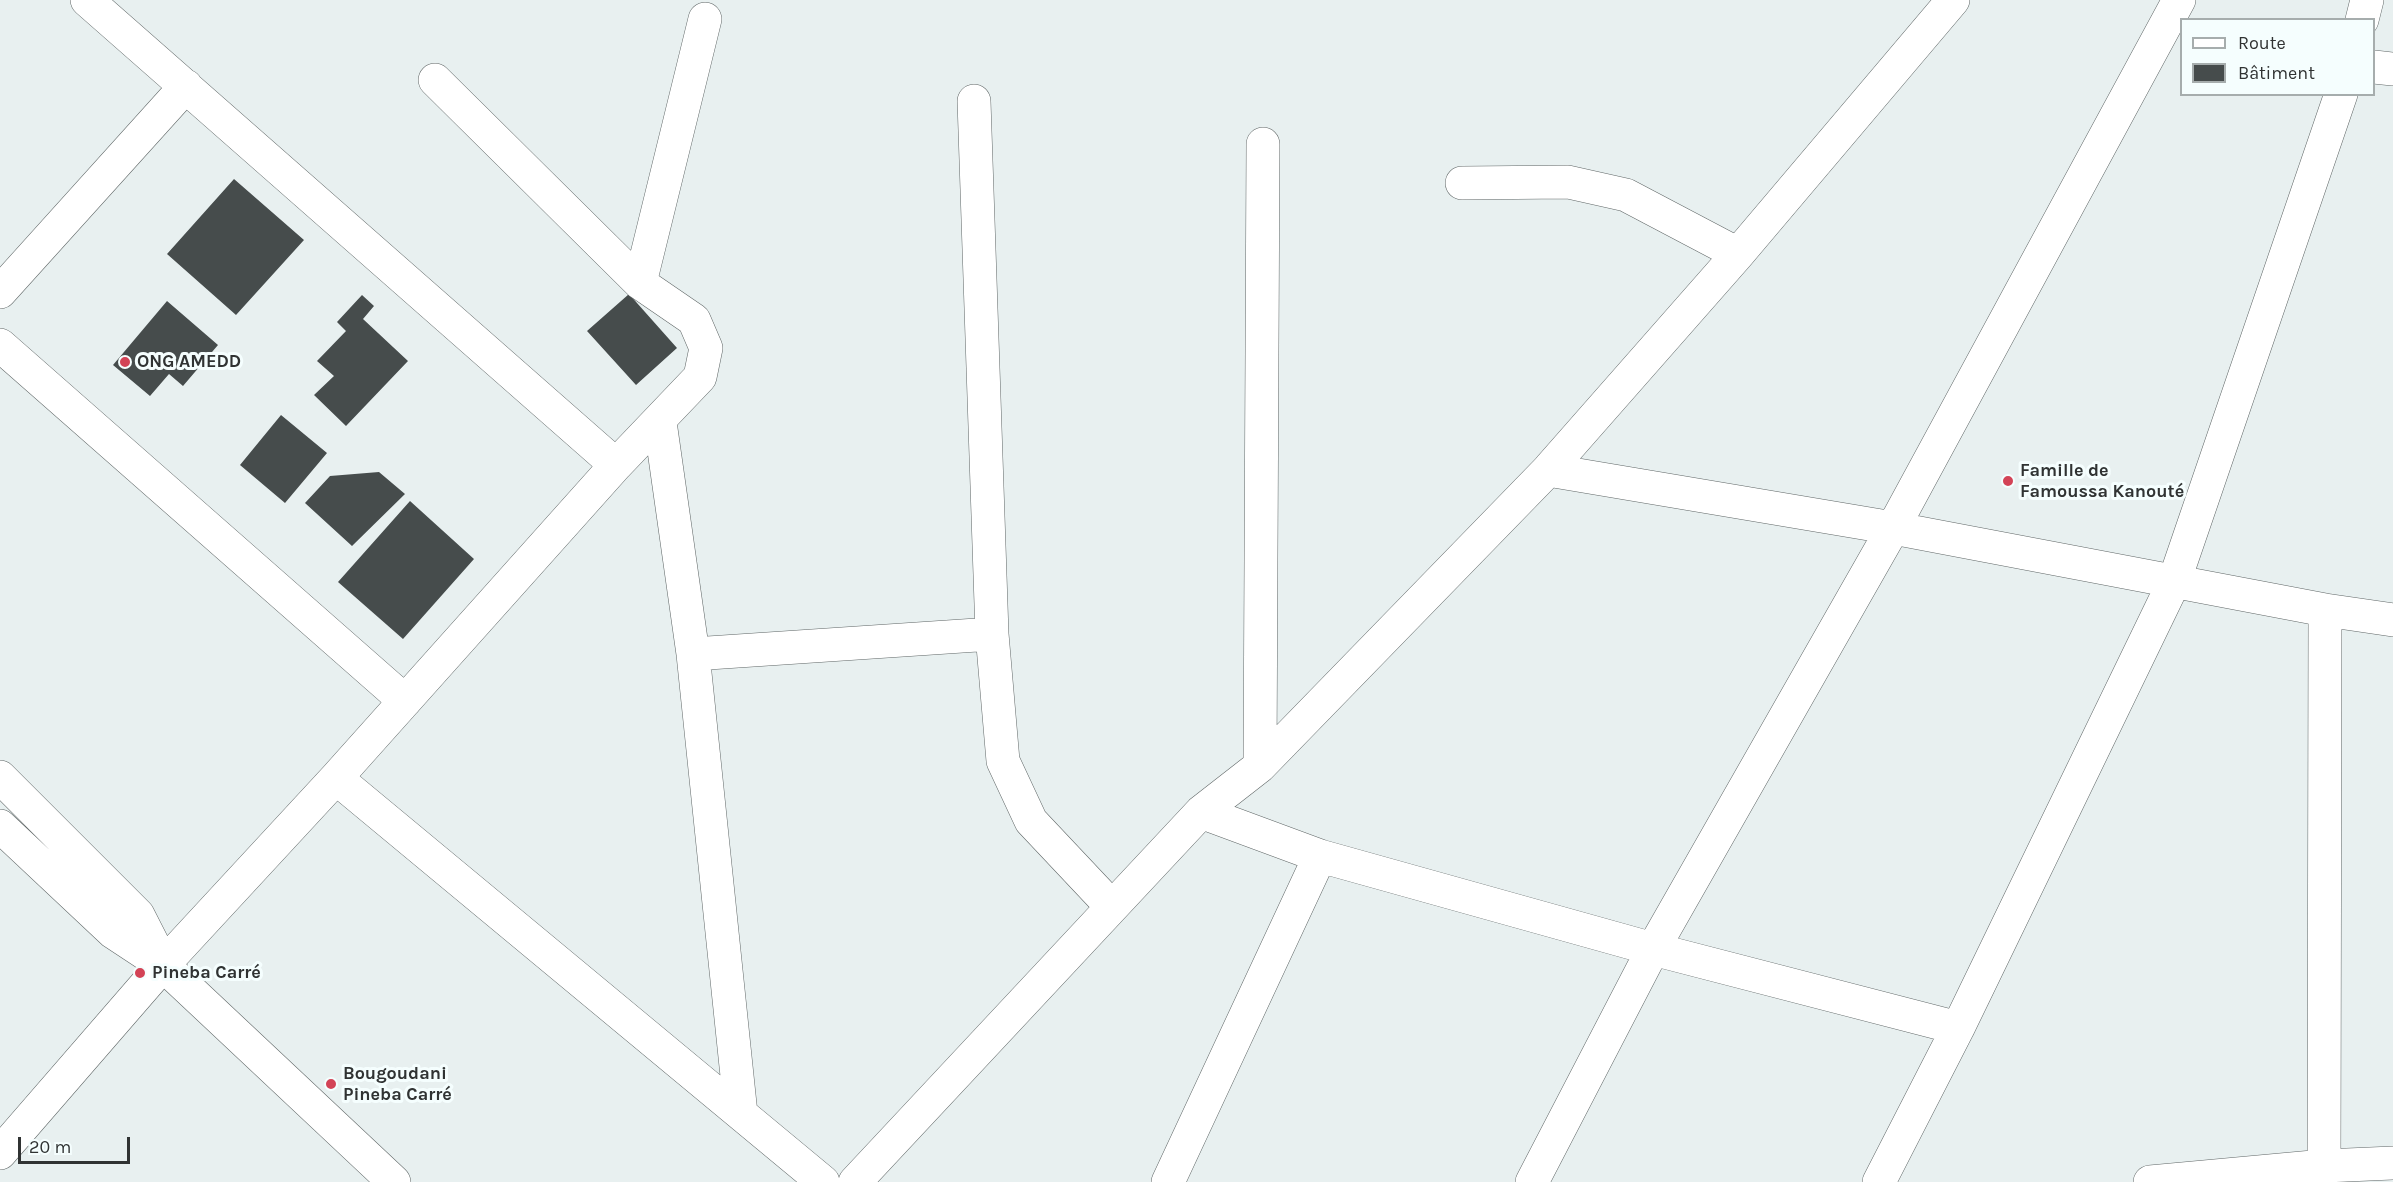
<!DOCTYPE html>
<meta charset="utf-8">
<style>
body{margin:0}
#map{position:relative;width:2393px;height:1182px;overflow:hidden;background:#e8f0f0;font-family:Karla,sans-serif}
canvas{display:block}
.legend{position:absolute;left:2180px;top:18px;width:195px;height:78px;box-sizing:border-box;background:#f5fefe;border:2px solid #a6adad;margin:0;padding:8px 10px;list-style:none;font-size:18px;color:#303333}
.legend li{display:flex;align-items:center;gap:12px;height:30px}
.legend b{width:30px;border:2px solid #a6adad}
.scale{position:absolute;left:18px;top:1137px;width:112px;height:27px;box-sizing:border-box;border:3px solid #303333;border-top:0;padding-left:8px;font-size:18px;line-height:21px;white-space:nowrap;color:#303333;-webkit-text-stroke:4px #f5fefe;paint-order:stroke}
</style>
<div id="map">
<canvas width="2393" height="1182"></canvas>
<ul class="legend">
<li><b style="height:8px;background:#fff"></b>Route</li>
<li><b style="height:16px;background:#464c4c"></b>Bâtiment</li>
</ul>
<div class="scale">20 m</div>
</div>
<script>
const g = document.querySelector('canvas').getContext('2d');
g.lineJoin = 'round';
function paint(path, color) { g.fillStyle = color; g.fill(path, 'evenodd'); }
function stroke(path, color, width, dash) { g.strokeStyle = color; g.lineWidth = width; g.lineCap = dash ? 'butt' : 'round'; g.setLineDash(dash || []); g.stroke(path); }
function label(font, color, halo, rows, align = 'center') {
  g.font = font + ' Karla,sans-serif'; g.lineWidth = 6; g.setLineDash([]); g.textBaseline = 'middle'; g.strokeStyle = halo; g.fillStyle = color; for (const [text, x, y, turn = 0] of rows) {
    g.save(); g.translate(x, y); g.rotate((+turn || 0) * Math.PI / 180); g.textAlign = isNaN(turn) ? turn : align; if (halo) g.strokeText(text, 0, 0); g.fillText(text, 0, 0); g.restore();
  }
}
paint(new Path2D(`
 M234 179 304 240 236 315 167 254Z
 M629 294 677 348 636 385 587 331Z
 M362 295 374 306 363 319 408 361 346 426 314 395 334 376 317 361 346 331 337 322Z
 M167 301 218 345 183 386 169 374 150 396 113 365Z
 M281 415 327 453 285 503 240 465Z
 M379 472 405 494 352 546 305 503 330 476Z
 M410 501 474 559 403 639 338 582Z`), '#464c4c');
const minor = new Path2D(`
 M87 0 616 465
 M2362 20 2367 0
 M2374 67 2393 69
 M974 101 992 634 1003 761 1031 821 1112 907
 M1462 183 1568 182 1626 195 1738 254
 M640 283 705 19
 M0 292 186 86
 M0 345 405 701
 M660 422 693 654 741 1114
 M1548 470 1893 528 2325 610 2393 620
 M693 654 992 634
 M1260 766 1263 144
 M0 777 138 915 163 964
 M336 778 823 1182
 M1201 812 1320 856 1653 949 1958 1028
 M0 826 113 932 163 965 394 1182
 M0 1153 163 965 336 778 616 465 700 377 706 348 694 320 640 283 435 80
 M855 1182 1201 812 1260 766 1548 470 1738 254 1953 0
 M1168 1182 1320 856
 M1532 1182 1653 949 1893 528 2179 0
 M1879 1182 1958 1028 2174 582 2341 94
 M2150 1182 2324 1166 2393 1163
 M2324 1182 2325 610`);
stroke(minor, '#606767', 34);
stroke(minor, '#fff', 33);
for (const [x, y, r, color] of [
 [125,362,6,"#d34356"],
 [2008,481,6,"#d34356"],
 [140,973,6,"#d34356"],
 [331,1084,6,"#d34356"]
]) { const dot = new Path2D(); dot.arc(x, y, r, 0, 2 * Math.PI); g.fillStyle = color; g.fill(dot); stroke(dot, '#f5fefe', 2); }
label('bold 18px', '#303333', '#f5fefe', [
 ["ONG AMEDD",137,362],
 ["Famille de",2020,471],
 ["Famoussa Kanouté",2020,492],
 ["Pineba Carré",152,973],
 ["Bougoudani",343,1074],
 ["Pineba Carré",343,1095]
], 'left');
</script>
